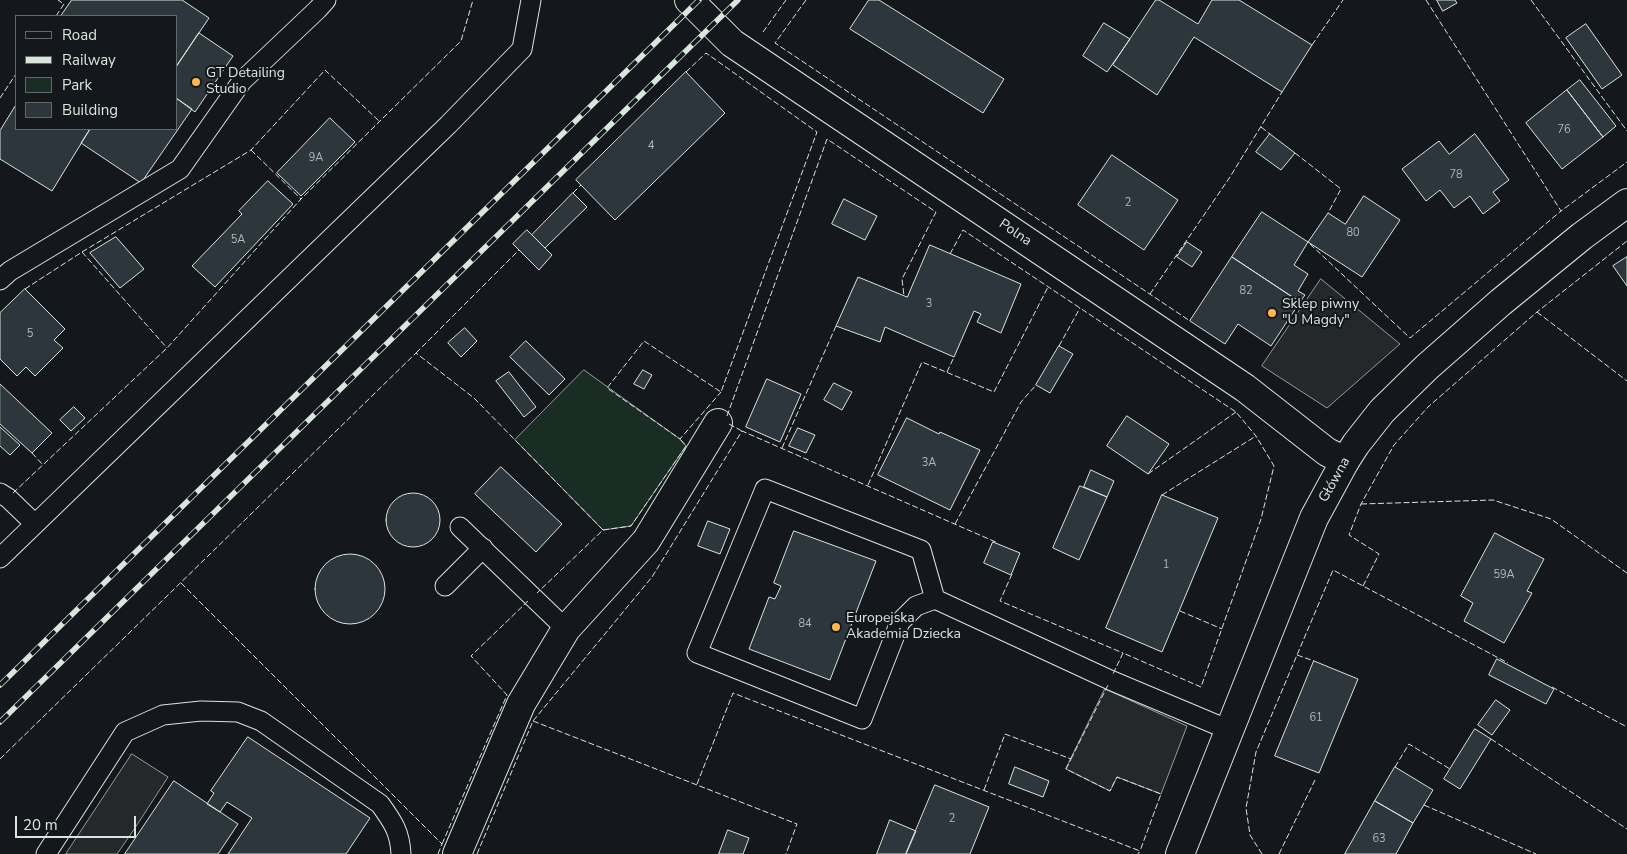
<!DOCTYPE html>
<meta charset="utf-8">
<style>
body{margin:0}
#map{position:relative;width:1627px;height:854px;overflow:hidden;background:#14181c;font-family:"Nunito Sans",sans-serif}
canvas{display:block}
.legend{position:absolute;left:15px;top:15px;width:162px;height:115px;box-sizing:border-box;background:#14181c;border:1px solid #626a69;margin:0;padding:6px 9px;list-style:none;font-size:15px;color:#d8e6dc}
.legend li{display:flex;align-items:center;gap:10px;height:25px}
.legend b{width:25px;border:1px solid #626a69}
.scale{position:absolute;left:15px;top:816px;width:121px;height:22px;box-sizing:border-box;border:2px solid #d8e6dc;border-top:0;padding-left:6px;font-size:15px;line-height:18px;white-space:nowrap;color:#d8e6dc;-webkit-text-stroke:4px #14181c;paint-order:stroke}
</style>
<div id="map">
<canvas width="1627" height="854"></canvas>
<ul class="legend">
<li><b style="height:6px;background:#14181c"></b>Road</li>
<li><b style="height:6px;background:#d8e6dc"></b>Railway</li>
<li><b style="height:14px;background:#1a2d24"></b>Park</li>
<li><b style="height:14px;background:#2c363c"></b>Building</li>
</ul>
<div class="scale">20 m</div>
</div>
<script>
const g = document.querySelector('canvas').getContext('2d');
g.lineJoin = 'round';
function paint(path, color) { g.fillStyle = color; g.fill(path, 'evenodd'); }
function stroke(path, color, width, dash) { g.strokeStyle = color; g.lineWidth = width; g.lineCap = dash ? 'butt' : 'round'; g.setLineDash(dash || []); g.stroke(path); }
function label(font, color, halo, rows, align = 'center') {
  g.font = font + ' "Nunito Sans",sans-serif'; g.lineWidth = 4; g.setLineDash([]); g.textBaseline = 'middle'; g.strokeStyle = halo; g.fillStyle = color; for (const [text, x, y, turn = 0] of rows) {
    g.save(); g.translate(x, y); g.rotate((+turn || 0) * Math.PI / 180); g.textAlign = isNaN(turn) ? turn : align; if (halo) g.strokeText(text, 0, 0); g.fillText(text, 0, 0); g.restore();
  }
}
const green = new Path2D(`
 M584 370 680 439 686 446 631 526 603 530 515 440Z`);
paint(green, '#1a2d24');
stroke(green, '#939e99', 1);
const parking = new Path2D(`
 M1321 279 1400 344 1327 408 1262 366Z
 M1105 689 1187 726 1161 794 1117 777 1110 791 1066 769Z
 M132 754 168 777 135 828 117 854H66Z`);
paint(parking, '#24282b');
stroke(parking, '#939e99', 1);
const building = new Path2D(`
 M72 0H182L209 18 176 67V16H61Z
 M869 0H879L1004 79 983 113 850 29Z
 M1156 0H1159L1198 24 1212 0H1239L1312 45 1282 92 1194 37 1157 95 1113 65Z
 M1437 0H1455L1457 3 1443 11Z
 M1104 23 1130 39 1107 72 1083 56Z
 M1586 24 1622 75 1602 89 1566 38Z
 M199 33 233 56 195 112 176 98V67Z
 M686 72 725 113 615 220 576 180Z
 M1580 80 1616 126 1603 137 1567 90Z
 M1567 90 1603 137 1562 169 1526 123Z
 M176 98 192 109 141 183 81 143 90 129H176Z
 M16 105V129H90L52 191 0 159V131Z
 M330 118 355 142 301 196 277 173Z
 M1270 134 1295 153 1281 170 1256 152Z
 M1475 134 1509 180 1493 192 1500 201 1483 214 1470 196 1454 208 1440 190 1426 201 1402 169 1439 141 1449 154Z
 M1112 155 1178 200 1144 250 1078 205Z
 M268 181 293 204 215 287 192 266 242 214 239 211Z
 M573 193 587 207 545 248 532 235Z
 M1364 196 1400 220 1362 277 1308 242 1328 213 1345 224Z
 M844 199 877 216 865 240 832 224Z
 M1262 212 1308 242 1294 265 1308 274 1298 291 1305 295 1300 302 1232 257Z
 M527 230 552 255 539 270 513 244Z
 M116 237 144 269 120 288 90 253Z
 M1187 242 1202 252 1192 267 1177 257Z
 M930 245 1021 284 1001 333 977 322 981 314 974 311 954 357 885 327 880 342 836 326 858 277 907 297Z
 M1232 257 1300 302 1271 346 1238 324 1225 344 1190 321Z
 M1627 257V286L1613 266Z
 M25 289 65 329 54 340 63 348 35 376 26 367 17 376 0 359V313Z
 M465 328 477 341 461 357 448 343Z
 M526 341 565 379 549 395 510 357Z
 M1059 346 1073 354 1050 393 1036 385Z
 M643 370 652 375 644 389 634 384Z
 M509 372 536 407 524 417 496 381Z
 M767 379 801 394 780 442 746 427Z
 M834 383 852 392 842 410 824 400Z
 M0 384 52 433 32 453 0 424Z
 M74 407 85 418 71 431 60 420Z
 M1127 416 1169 444 1148 474 1107 446Z
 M907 418 939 434 940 432 980 450 950 510 878 475Z
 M0 427 20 445 10 455 0 446Z
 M798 428 815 435 806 453 789 446Z
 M501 467 562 524 536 552 475 494Z
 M1091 470 1114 481 1107 497 1084 487Z
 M1080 486 1107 497 1079 560 1053 548Z
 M386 520a27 27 0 1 1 54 0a27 27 0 1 1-54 0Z
 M1162 495 1218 518 1162 652 1106 628Z
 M708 521 730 529 720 554 698 546Z
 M794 531 876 561 830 680 749 649 769 597 775 599 781 586 774 583Z
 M1495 533 1544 559 1527 591 1532 593 1504 643 1464 621 1473 603 1461 596Z
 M993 542 1020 553 1011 575 984 563Z
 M315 589a35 35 0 1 1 70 0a35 35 0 1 1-70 0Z
 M1497 659 1554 689 1546 704 1489 675Z
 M1314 661 1358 679 1319 773 1275 756Z
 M1496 700 1510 710 1492 735 1478 725Z
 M1475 729 1491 739 1460 789 1444 779Z
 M248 737 370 818 346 854H228L252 818 227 802 220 812 207 804 214 793 211 791Z
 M1015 767 1049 781 1043 797 1009 784Z
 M1395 767 1433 790 1413 823 1375 801Z
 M174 781 238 824 218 854H125Z
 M935 785 989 807 970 854H906Z
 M1375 801 1413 823 1396 854H1345Z
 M890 820 916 831 906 854H877Z
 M728 830 749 838 743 854H719Z`);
paint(building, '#2c363c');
stroke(building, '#d8e6dc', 1);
const lane = new Path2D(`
 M0 280 10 271 180 169 242 81 318 9 326 0
 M0 493 8 498 35 524
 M460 527 566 629
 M0 558 448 125 522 49 531 0
 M445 586 483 548
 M935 599 921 550 765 489 697 653 862 719 900 622 916 606 935 599 1110 680 1229 730
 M46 854 125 732 163 715 201 711 238 712 261 721 380 804C393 822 400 832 401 854`);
const street = new Path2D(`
 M689 0 732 43 1245 388 1327 452 1345 461
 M457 854 521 704 566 629 646 541 718 423`);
const secondary = new Path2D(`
 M1180 854 1314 518 1345 461 1356 444 1382 411 1427 367 1501 302 1582 236 1627 203`);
stroke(lane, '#d8e6dc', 21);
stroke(street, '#d8e6dc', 30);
stroke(secondary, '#d8e6dc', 30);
stroke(lane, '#14181c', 19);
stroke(street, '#14181c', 28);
stroke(secondary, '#14181c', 28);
const rail = new Path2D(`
 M0 685 699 0
 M0 722 738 0`);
stroke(rail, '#d8e6dc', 5.5);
stroke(rail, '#14181c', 4, [11]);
stroke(new Path2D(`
 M806 0 775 43 1190 321
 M1426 0 1561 211 1627 162
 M1531 0 1627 131
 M56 16 64 4 58 0
 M763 32 786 0
 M1312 45 1343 0
 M686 72 706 53 817 132 721 392 644 341 607 388 680 439 721 392
 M0 98 16 74
 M1261 127 1270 134
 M251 150 301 199
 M1295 153 1341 189 1328 213
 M573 193 581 185
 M1310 244 1410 338 1561 211
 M82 252 251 150 325 70 379 121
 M950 254 963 230 1236 412 1256 436 1274 466 1261 519 1201 687 1123 653 1112 676
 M25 289 82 252 167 348
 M1150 294 1230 177 1282 92
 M1537 312 1627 381
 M1059 346 1080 308
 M416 353 519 250
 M947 372 954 357
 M727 416 827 139 936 212 902 279 904 296
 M729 424 742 431
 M782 448 836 326
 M32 453 43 465
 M1148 474 1236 412
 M868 485 922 362 994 392 1048 287
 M13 493 167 348 301 199 461 41 473 0
 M1162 495 1256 436
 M1361 504 1493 500 1551 519 1627 573
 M955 524 1021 402 1036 385
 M603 530 631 526 686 446 680 439
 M1012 574 1000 601 1123 653
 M181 583 442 844 438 854
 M1363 586 1379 554 1349 535 1361 504 1394 445 1428 407 1537 312 1627 241
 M1180 611 1222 629
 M1297 655 1314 661
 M1552 687 1627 727
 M533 721 797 824 786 854
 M1491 739 1627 829
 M0 759 416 353 474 398 603 530 537 593
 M1071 759 1108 685
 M1395 767 1409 744 1450 769
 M697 784 733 693 1140 851 1138 854
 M984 790 1005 734 1071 759 1066 769 1110 791 1117 777 1161 794 1140 851
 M1424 805 1536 854
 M442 844 507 695 471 656 528 601
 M477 854 533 721 652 577 742 431 998 543
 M1262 854 1250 835 1246 808 1256 752 1333 570 1508 663
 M1279 854 1315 780`), '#d8e6dc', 1, [6, 2.5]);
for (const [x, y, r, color] of [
 [196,82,5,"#ffb74d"],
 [1272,313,5,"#ffb74d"],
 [836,627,5,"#ffb74d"]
]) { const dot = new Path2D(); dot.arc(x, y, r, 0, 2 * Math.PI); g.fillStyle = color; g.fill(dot); stroke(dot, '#14181c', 2); }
label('11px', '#adbab4', null, [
 ["76",1564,130],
 ["4",651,146],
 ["9A",316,158],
 ["78",1456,175],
 ["2",1128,203],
 ["80",1353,233],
 ["5A",238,240],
 ["82",1246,291],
 ["3",929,304],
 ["5",30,334],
 ["3A",929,463],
 ["1",1166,565],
 ["59A",1504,575],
 ["84",805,624],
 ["61",1316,718],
 ["2",952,819],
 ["63",1379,839]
]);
label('14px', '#d8e6dc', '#14181c', [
 ["GT Detailing",206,74],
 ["Studio",206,90],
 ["Sklep piwny",1282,305],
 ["\"U Magdy\"",1282,321],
 ["Europejska",846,619],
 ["Akademia Dziecka",846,635]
], 'left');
label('14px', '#d8e6dc', '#14181c', [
 ["Polna",1015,233,34],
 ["Główna",1335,480,-61]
]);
</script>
